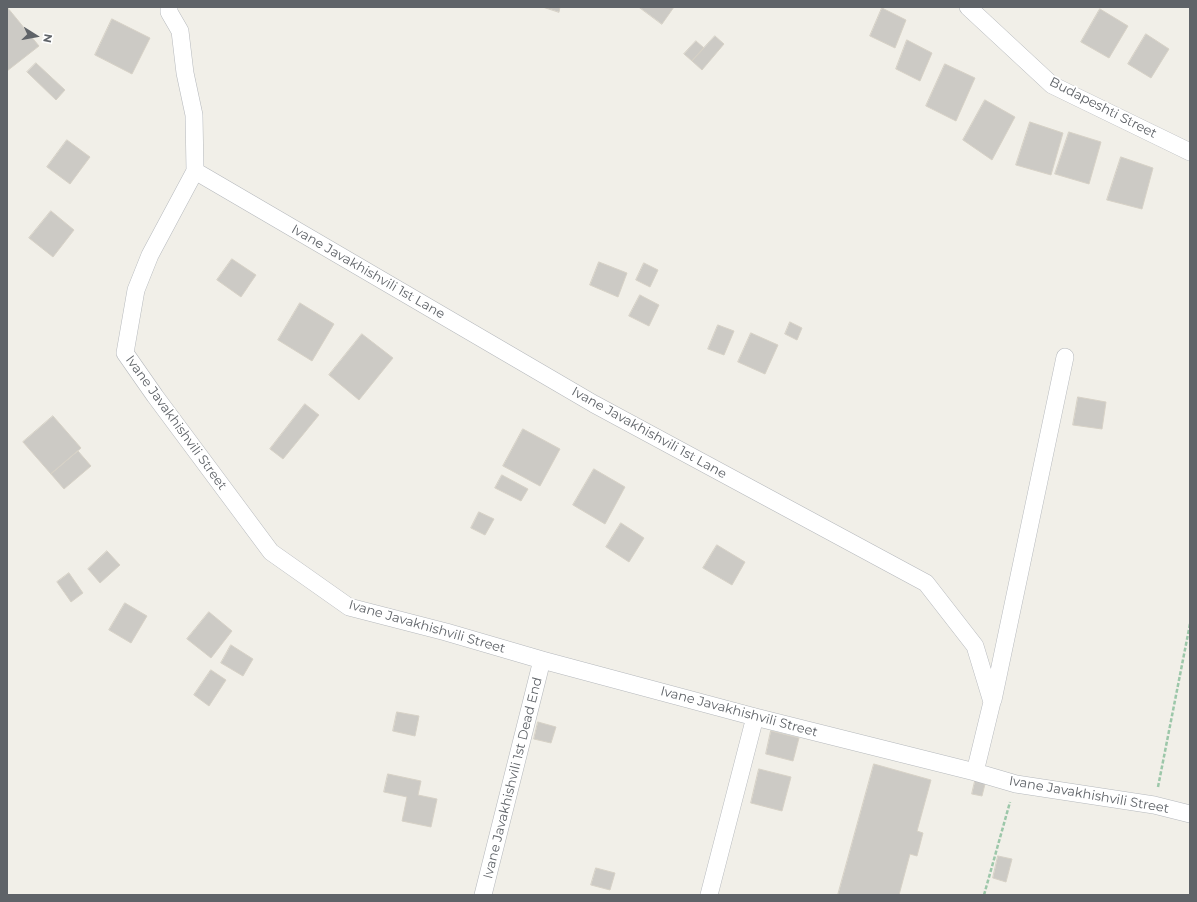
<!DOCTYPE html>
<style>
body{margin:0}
#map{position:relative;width:1197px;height:902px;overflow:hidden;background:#f1efe8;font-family:Montserrat,sans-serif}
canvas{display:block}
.frame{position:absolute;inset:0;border:8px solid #5f6368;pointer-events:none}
.north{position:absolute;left:16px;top:16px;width:40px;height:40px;-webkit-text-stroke:3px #fff;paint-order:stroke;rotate:101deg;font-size:11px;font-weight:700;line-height:16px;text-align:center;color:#5f6368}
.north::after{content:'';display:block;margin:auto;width:14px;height:18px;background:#5f6368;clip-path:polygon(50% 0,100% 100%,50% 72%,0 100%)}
</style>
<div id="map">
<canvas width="1197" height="902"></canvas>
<div class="frame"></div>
<div class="north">N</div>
</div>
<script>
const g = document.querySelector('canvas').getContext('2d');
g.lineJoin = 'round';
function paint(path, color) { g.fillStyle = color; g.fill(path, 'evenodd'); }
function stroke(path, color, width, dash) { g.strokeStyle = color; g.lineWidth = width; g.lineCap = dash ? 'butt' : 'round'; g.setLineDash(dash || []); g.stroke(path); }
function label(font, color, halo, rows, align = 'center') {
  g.font = font + ' Montserrat,sans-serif'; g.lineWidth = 3.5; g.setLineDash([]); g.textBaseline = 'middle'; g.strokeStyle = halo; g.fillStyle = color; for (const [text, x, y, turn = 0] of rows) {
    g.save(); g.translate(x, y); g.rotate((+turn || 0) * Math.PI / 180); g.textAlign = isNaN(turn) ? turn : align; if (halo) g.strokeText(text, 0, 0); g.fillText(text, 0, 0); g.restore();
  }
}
const building = new Path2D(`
 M7 7 39 46 7 71Z
 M543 7H560L559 12Z
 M639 7H674L662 24Z
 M882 8 906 20 895 48 870 36Z
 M1100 9 1128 26 1109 58 1081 42Z
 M112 19 150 38 132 74 95 55Z
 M1146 34 1169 49 1151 78 1128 64Z
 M715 36 724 44 702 70 692 61Z
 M907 40 932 53 920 81 896 69Z
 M696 41 704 48 692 61 684 54Z
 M36 63 65 90 56 100 27 72Z
 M945 64 975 78 956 121 926 106Z
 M985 100 1015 117 992 160 963 140Z
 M1030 122 1063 133 1051 175 1016 165Z
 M1069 132 1101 142 1089 184 1055 174Z
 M67 140 90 157 70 184 47 167Z
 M1121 157 1153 168 1142 209 1107 200Z
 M51 211 74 230 53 257 29 238Z
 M232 259 256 275 241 297 217 280Z
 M599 262 627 273 618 297 590 285Z
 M644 263 658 270 650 287 636 280Z
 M640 295 659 305 649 326 629 316Z
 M300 303 334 324 312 361 278 340Z
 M790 322 802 328 797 340 785 334Z
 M718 325 734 331 724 355 708 349Z
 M751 333 778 345 765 374 738 362Z
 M362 334 393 358 359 400 329 375Z
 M1078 397 1106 402 1102 429 1073 425Z
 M305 404 319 415 283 459 270 449Z
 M53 416 81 448 51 474 23 442Z
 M523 429 560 449 540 486 503 466Z
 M78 451 91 466 64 489 51 474Z
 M594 469 625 487 605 524 573 505Z
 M502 475 528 489 521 501 495 488Z
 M479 512 494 519 485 535 471 528Z
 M621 523 644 538 629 562 606 547Z
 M717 545 745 562 732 585 703 568Z
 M107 551 120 565 100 583 88 569Z
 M69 573 83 593 71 602 57 582Z
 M125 603 147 616 131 643 109 630Z
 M209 612 232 631 211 658 187 639Z
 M231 645 253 659 243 676 221 663Z
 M211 670 226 680 209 706 194 695Z
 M397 712 419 716 415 736 393 731Z
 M538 722 556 727 551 743 534 739Z
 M771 731 799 738 793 761 766 754Z
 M874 764 931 780 917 831 923 833 917 856 910 854 899 895H838Z
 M759 769 791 777 782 811 751 803Z
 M388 774 421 781 418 795 437 799 431 827 402 821 407 797 384 792Z
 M976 777 986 780 982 796 972 794Z
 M998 856 1012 859 1006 882 993 878Z
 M596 868 615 873 610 890 591 885Z`);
paint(building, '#cccac5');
stroke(building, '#d6d1c6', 1);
const street = new Path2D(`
 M169 7V12L180 31 185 73 194 115 195 171 150 255 136 290 125 353 155 396 271 552 349 607 446 632 542 660 755 717 975 772 1016 784 1154 805 1190 814
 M968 7 1052 85 1190 152
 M195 171 594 404 926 583 975 646 992 702 975 772
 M993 700 1065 357
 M483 895 542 660
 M709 895 755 717`);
stroke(street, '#b5b8bc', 18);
stroke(new Path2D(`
 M1158 787 1190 624
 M984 895 1010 802`), '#9cc7a9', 2.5, [4, 2]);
stroke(street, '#fff', 17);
label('13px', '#5f6368', '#fff', [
 ["Budapeshti Street",1103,108,27],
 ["Ivane Javakhishvili 1st Lane",368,272,30],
 ["Ivane Javakhishvili Street",176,423,54],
 ["Ivane Javakhishvili 1st Lane",649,433,29],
 ["Ivane Javakhishvili Street",427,627,16],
 ["Ivane Javakhishvili Street",739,712,15],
 ["Ivane Javakhishvili 1st Dead End",513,778,-76],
 ["Ivane Javakhishvili Street",1089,795,10]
]);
</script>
